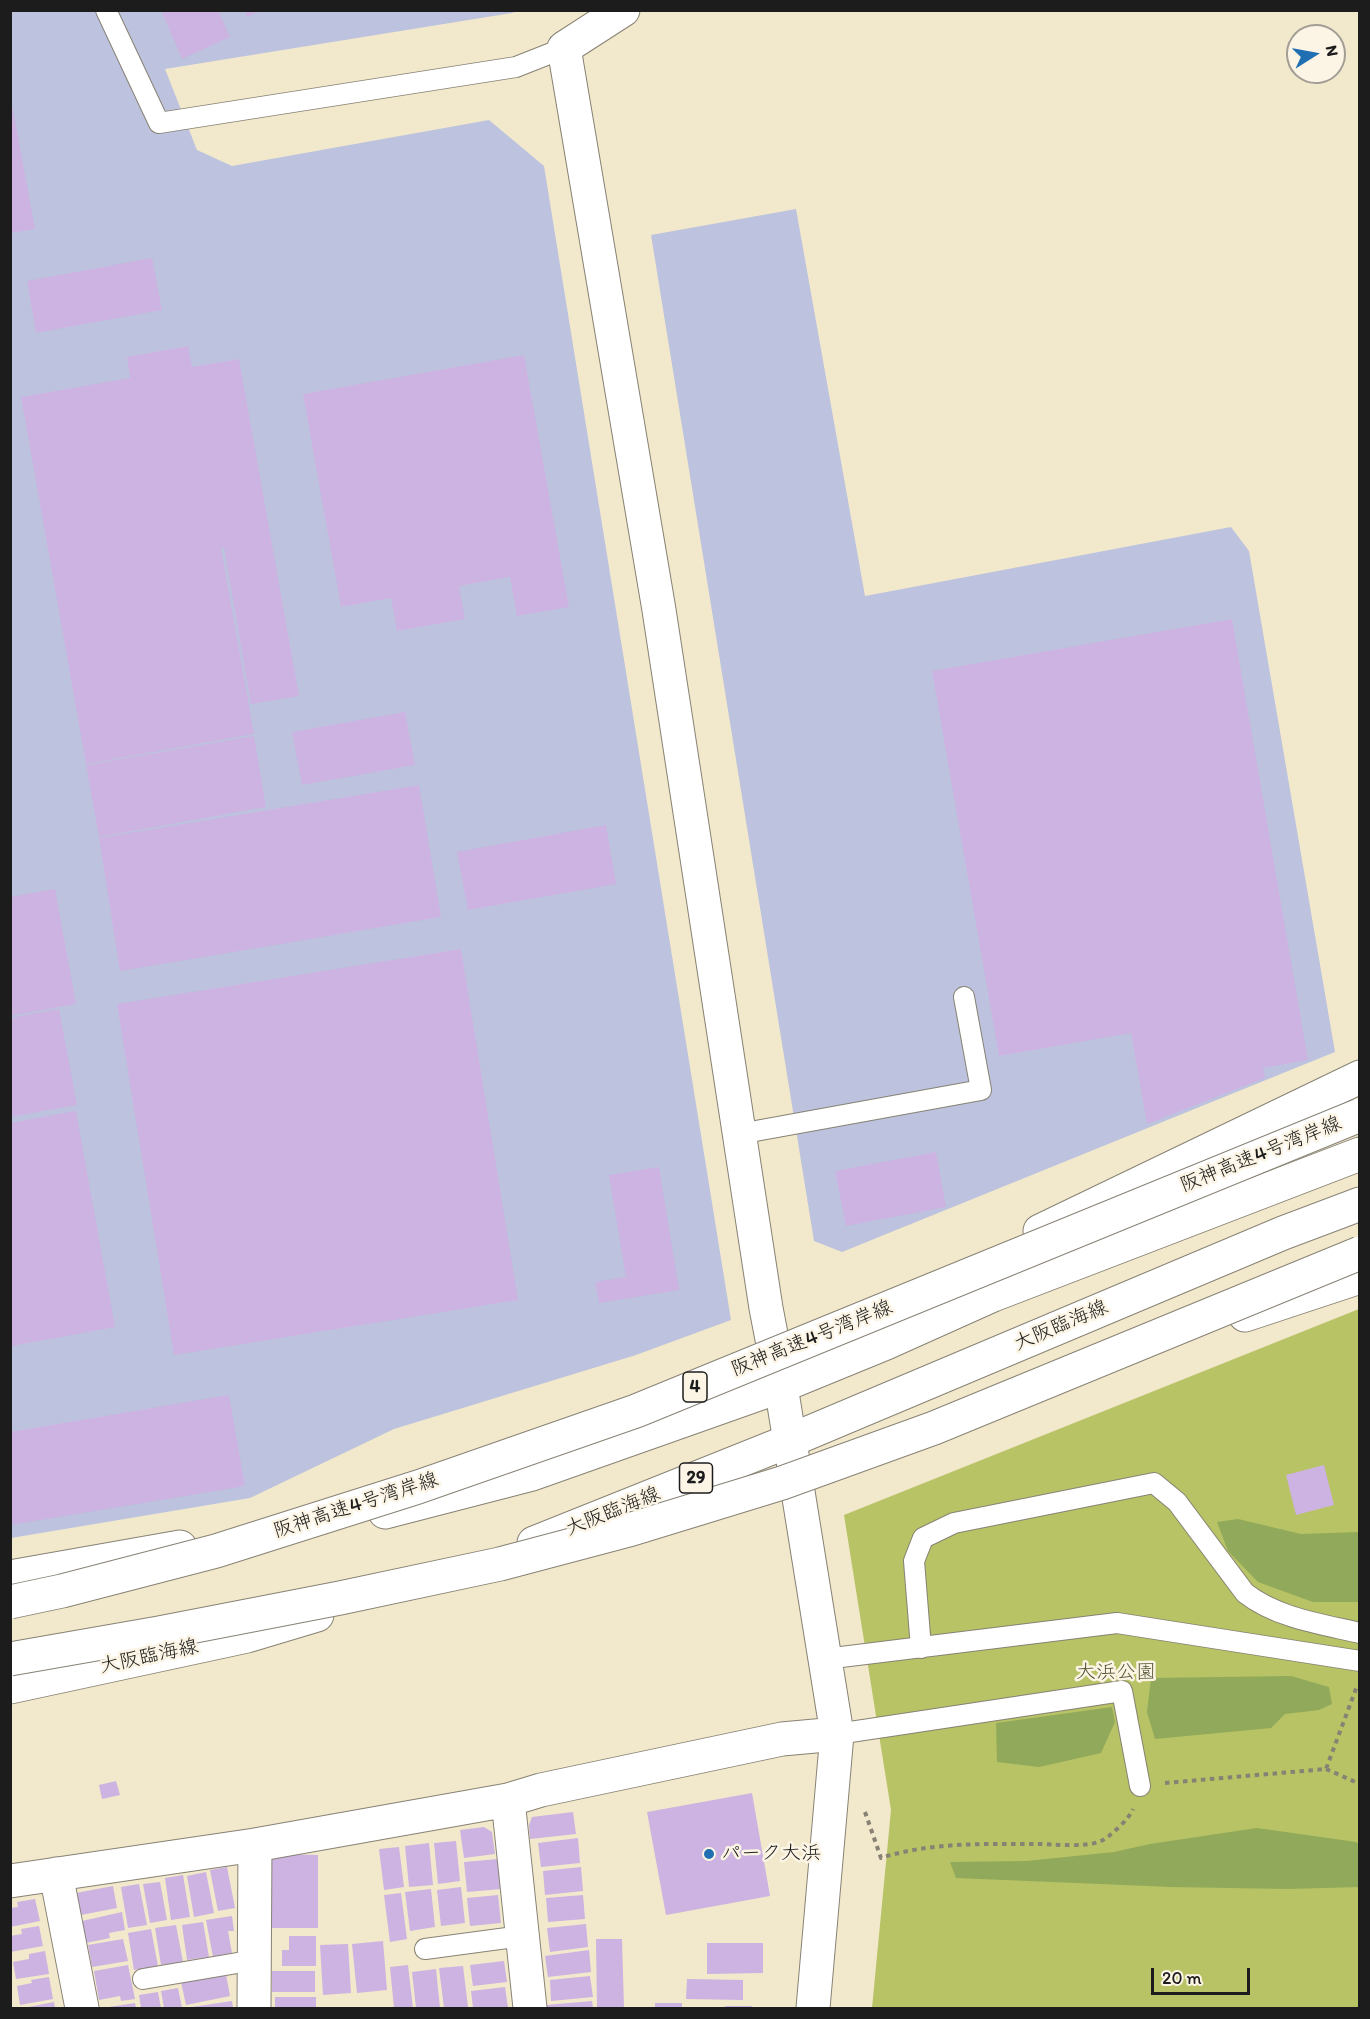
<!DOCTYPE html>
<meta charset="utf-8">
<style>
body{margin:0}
#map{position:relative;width:1370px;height:2019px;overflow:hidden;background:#f2e8cc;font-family:Itim,sans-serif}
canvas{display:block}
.frame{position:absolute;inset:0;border:12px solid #1c1c1c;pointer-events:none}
.north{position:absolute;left:1286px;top:24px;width:60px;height:60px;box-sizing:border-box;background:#fcf5e5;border:2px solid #a29e95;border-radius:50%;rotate:79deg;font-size:16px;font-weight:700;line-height:24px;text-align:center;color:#1c1c1c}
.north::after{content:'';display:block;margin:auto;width:21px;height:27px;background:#1f6fb2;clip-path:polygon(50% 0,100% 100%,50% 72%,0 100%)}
.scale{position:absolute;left:1151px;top:1968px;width:99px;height:27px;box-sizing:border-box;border:3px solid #1c1c1c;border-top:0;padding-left:8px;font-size:18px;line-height:21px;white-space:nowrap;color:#1c1c1c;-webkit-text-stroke:4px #fcf5e5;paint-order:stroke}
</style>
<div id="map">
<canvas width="1370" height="2019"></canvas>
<div class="frame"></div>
<div class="north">N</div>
<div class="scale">20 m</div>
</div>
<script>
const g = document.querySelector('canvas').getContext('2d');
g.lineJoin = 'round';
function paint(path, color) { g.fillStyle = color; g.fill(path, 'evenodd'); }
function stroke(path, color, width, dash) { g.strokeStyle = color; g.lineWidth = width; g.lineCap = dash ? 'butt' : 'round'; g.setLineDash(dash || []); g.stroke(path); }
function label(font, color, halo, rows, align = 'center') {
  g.font = font + ' Itim,"Klee One",sans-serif'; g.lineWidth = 5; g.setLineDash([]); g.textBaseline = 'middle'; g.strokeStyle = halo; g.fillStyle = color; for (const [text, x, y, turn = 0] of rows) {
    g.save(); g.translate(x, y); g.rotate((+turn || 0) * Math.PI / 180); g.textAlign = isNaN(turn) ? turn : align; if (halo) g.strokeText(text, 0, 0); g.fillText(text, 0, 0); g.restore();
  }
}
paint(new Path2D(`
 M11 11H517L512 13 165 69 197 150 232 166 489 120 544 166 731 1320 636 1355 394 1429 250 1498 11 1538Z
 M796 209 865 596 1231 527 1249 551 1335 1052 842 1252 814 1241 651 235Z`), '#bdc3de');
paint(new Path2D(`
 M1359 1309V2008H872L891 1810 844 1515Z`), '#b7c365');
paint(new Path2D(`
 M1238 1519 1301 1534 1359 1532V1602H1313L1258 1582 1228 1551 1217 1522Z
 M1291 1676 1329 1687 1332 1704 1319 1710 1285 1714 1271 1728 1155 1739 1147 1712 1151 1678Z
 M1112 1707 1115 1722 1101 1753 1039 1767 997 1762 996 1723Z
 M1257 1828 1356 1842 1359 1844V1887L1288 1889 1171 1887 956 1878 950 1862 1027 1861 1114 1852 1150 1844Z`), '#91a95a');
paint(new Path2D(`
 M161 10H218L230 37 182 59Z
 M244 10H261L247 17Z
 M13 109 35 229 10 233V110Z
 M152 258 162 310 36 333 27 281Z
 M188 346 192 367 239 359 299 696 251 704 224 547 221 548 254 734 86 764 21 397 130 378 127 357Z
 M524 355 569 607 517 616 510 577 459 586 465 619 397 631 391 598 341 607 303 394Z
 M1232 619 1308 1060 1263 1068 1265 1078 1147 1124 1131 1033 999 1056 932 671Z
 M405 712 415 765 302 785 292 732Z
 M254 736 266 807 99 837 86 765Z
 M419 785 441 917 120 971 99 838Z
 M606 825 616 884 468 910 457 852Z
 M55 889 76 1004 10 1016V897Z
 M461 949 518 1300 174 1355 117 1004Z
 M59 1009 77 1105 10 1117V1018Z
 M76 1111 115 1327 12 1346 10 1337V1123Z
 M936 1152 946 1207 846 1226 835 1171Z
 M659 1167 679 1290 599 1303 595 1282 626 1277 609 1175Z
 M229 1395 245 1486 10 1525V1432Z
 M1324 1465 1334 1505 1296 1515 1286 1475Z
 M116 1781 120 1795 102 1799 99 1785Z
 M752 1793 770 1896 666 1915 647 1812Z
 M573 1812 576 1834 530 1839 529 1825 532 1817Z
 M484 1827 492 1832 495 1854 464 1858 460 1830Z
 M578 1838 580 1863 541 1867 538 1843Z
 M456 1841 460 1881 438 1884 434 1843Z
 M429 1843 433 1885 409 1887 405 1846Z
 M399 1847 404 1887 384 1890 379 1849Z
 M271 1854 318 1855V1928H271Z
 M498 1859 501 1889 467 1892 464 1862Z
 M227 1867 235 1908 218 1911 210 1870Z
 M581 1867 583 1891 545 1895 543 1871Z
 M206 1872 214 1913 194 1917 187 1876Z
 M183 1875 190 1917 171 1920 165 1878Z
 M160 1882 167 1920 150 1923 143 1884Z
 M139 1884 147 1925 128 1928 121 1887Z
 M113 1886 117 1908 81 1915 76 1893Z
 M461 1887 465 1923 441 1926 437 1890Z
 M431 1889 435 1927 410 1931 405 1892Z
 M401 1893 407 1939 390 1942 384 1895Z
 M498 1895 501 1923 470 1926 467 1898Z
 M583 1895 585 1919 548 1922 546 1898Z
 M35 1899 40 1921 10 1927V1908L18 1907 17 1902Z
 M122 1912 125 1930 109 1933 110 1938 86 1943 82 1921Z
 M232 1916 234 1931H228L232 1953 213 1957 206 1920Z
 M203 1922 209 1957 187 1960 182 1925Z
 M586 1924 588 1947 550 1952 547 1928Z
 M176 1925 183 1962 161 1965 155 1928Z
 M39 1926 43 1946 10 1952V1936L22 1934 21 1929Z
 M151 1929 158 1966 134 1970 128 1933Z
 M289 1936H316V1966H282V1950H289Z
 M123 1939 128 1961 92 1967 88 1945Z
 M596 1939H622L624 2008H597Z
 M383 1941 387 1990 357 1993 352 1944Z
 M707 1943H763V1973L707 1974Z
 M348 1944 351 1993 323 1995 320 1945Z
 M589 1950 591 1972 548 1977 545 1956Z
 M45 1951 49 1974 16 1979 13 1962 29 1959V1954Z
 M504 1961 507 1982 473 1986 470 1965Z
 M128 1965 135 1999 121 2001 120 1996 99 2000 94 1971Z
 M408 1965 413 2008H394L390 1967Z
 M463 1966 468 2007 444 2008 439 1968Z
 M436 1969 440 2008H416L412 1972Z
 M272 1971H315V1992H272Z
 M226 1974 230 1996 186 2005 181 1982Z
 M590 1976 593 1997 551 2001 550 1980Z
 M49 1977 53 1999 20 2005 17 1986 32 1983 31 1980Z
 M687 1979 743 1980V2000L686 1999Z
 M505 1987 508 2008H473L471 1991Z
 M178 1988 182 2008H164L161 1991Z
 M158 1992 161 2008H141L139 1995Z
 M275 1997H316V2008H275Z
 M232 2001 233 2008H192V2007Z
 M592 2001 593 2008H546V2005Z
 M54 2002 55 2008H28V2007Z
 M135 2003 136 2008H109V2007Z
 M655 2003H682V2008H655Z
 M725 2006H752V2008H725Z`), '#ccb3e1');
const lane = new Path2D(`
 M106 10 159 123 516 67 564 48
 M739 1134 981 1090 964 997
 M921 1648 914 1561 923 1538 954 1523 1154 1483 1177 1502 1245 1593C1277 1618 1321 1624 1360 1633
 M825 1659 1117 1623 1360 1661
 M837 1734 1122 1691 1140 1786
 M425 1949 522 1936
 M143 1979 255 1960`);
const street = new Path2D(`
 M508 1800 530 2008
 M56 1874 82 2008
 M10 1881 255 1845 508 1800 541 1790 782 1739 837 1734
 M254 2008 255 1845`);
const secondary = new Path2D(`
 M623 10 564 48 659 610 766 1308 781 1386 837 1734 813 2008`);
const primary = new Path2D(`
 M385 1512 532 1474 781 1386 886 1343 993 1295 1360 1154
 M534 1543 789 1441 1283 1233 1360 1204
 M10 1577 180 1547
 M10 1687 247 1636 317 1615`);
const highway = new Path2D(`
 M1040 1231 1360 1077
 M1245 1315 1360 1277`);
stroke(lane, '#878274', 22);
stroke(street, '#878274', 35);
stroke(secondary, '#878274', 35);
stroke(primary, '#878274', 35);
stroke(highway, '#878274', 35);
stroke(new Path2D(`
 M1326 1769 1360 1784
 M1165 1783 1326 1769 1357 1686
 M865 1812 881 1858C930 1842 985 1844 1037 1844 1053 1844 1086 1848 1101 1841 1110 1837 1130 1818 1133 1809`), '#878274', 4, [4.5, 4.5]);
stroke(lane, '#fff', 20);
stroke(street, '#fff', 33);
stroke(secondary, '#fff', 33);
stroke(primary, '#fff', 33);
stroke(highway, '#fff', 33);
const highwayBridge = new Path2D(`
 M10 1602 62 1591 216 1551 418 1487 636 1411 1360 1115
 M10 1659 159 1633 340 1598 500 1564 632 1529 782 1483 934 1428 1360 1253`);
stroke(highwayBridge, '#878274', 35, []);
stroke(highwayBridge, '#fff', 33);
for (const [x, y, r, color] of [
 [709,1854,6,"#1f6fb2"]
]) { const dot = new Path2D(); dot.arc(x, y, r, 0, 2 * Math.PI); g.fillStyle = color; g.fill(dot); stroke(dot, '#fcf5e5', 2); }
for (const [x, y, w] of [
 [695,1387,24],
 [696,1478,33]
]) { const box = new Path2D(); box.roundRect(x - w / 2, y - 15, w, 30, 4.5); g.fillStyle = '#fcf5e5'; g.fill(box); stroke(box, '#1c1c1c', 1.5); }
label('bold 18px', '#1c1c1c', null, [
 ["4",695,1387],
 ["29",696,1478]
]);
label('20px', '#1c1c1c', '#fcf5e5', [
 ["阪神高速4号湾岸線",1261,1155,-22],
 ["大阪臨海線",1061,1326,-23],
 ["阪神高速4号湾岸線",812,1339,-22],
 ["阪神高速4号湾岸線",356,1506,-18],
 ["大阪臨海線",613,1512,-22],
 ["大阪臨海線",149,1657,-12]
]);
label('20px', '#525636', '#fcf5e5', [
 ["大浜公園",1116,1673]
]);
label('20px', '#1c1c1c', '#fcf5e5', [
 ["パーク大浜",721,1854]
], 'left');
</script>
